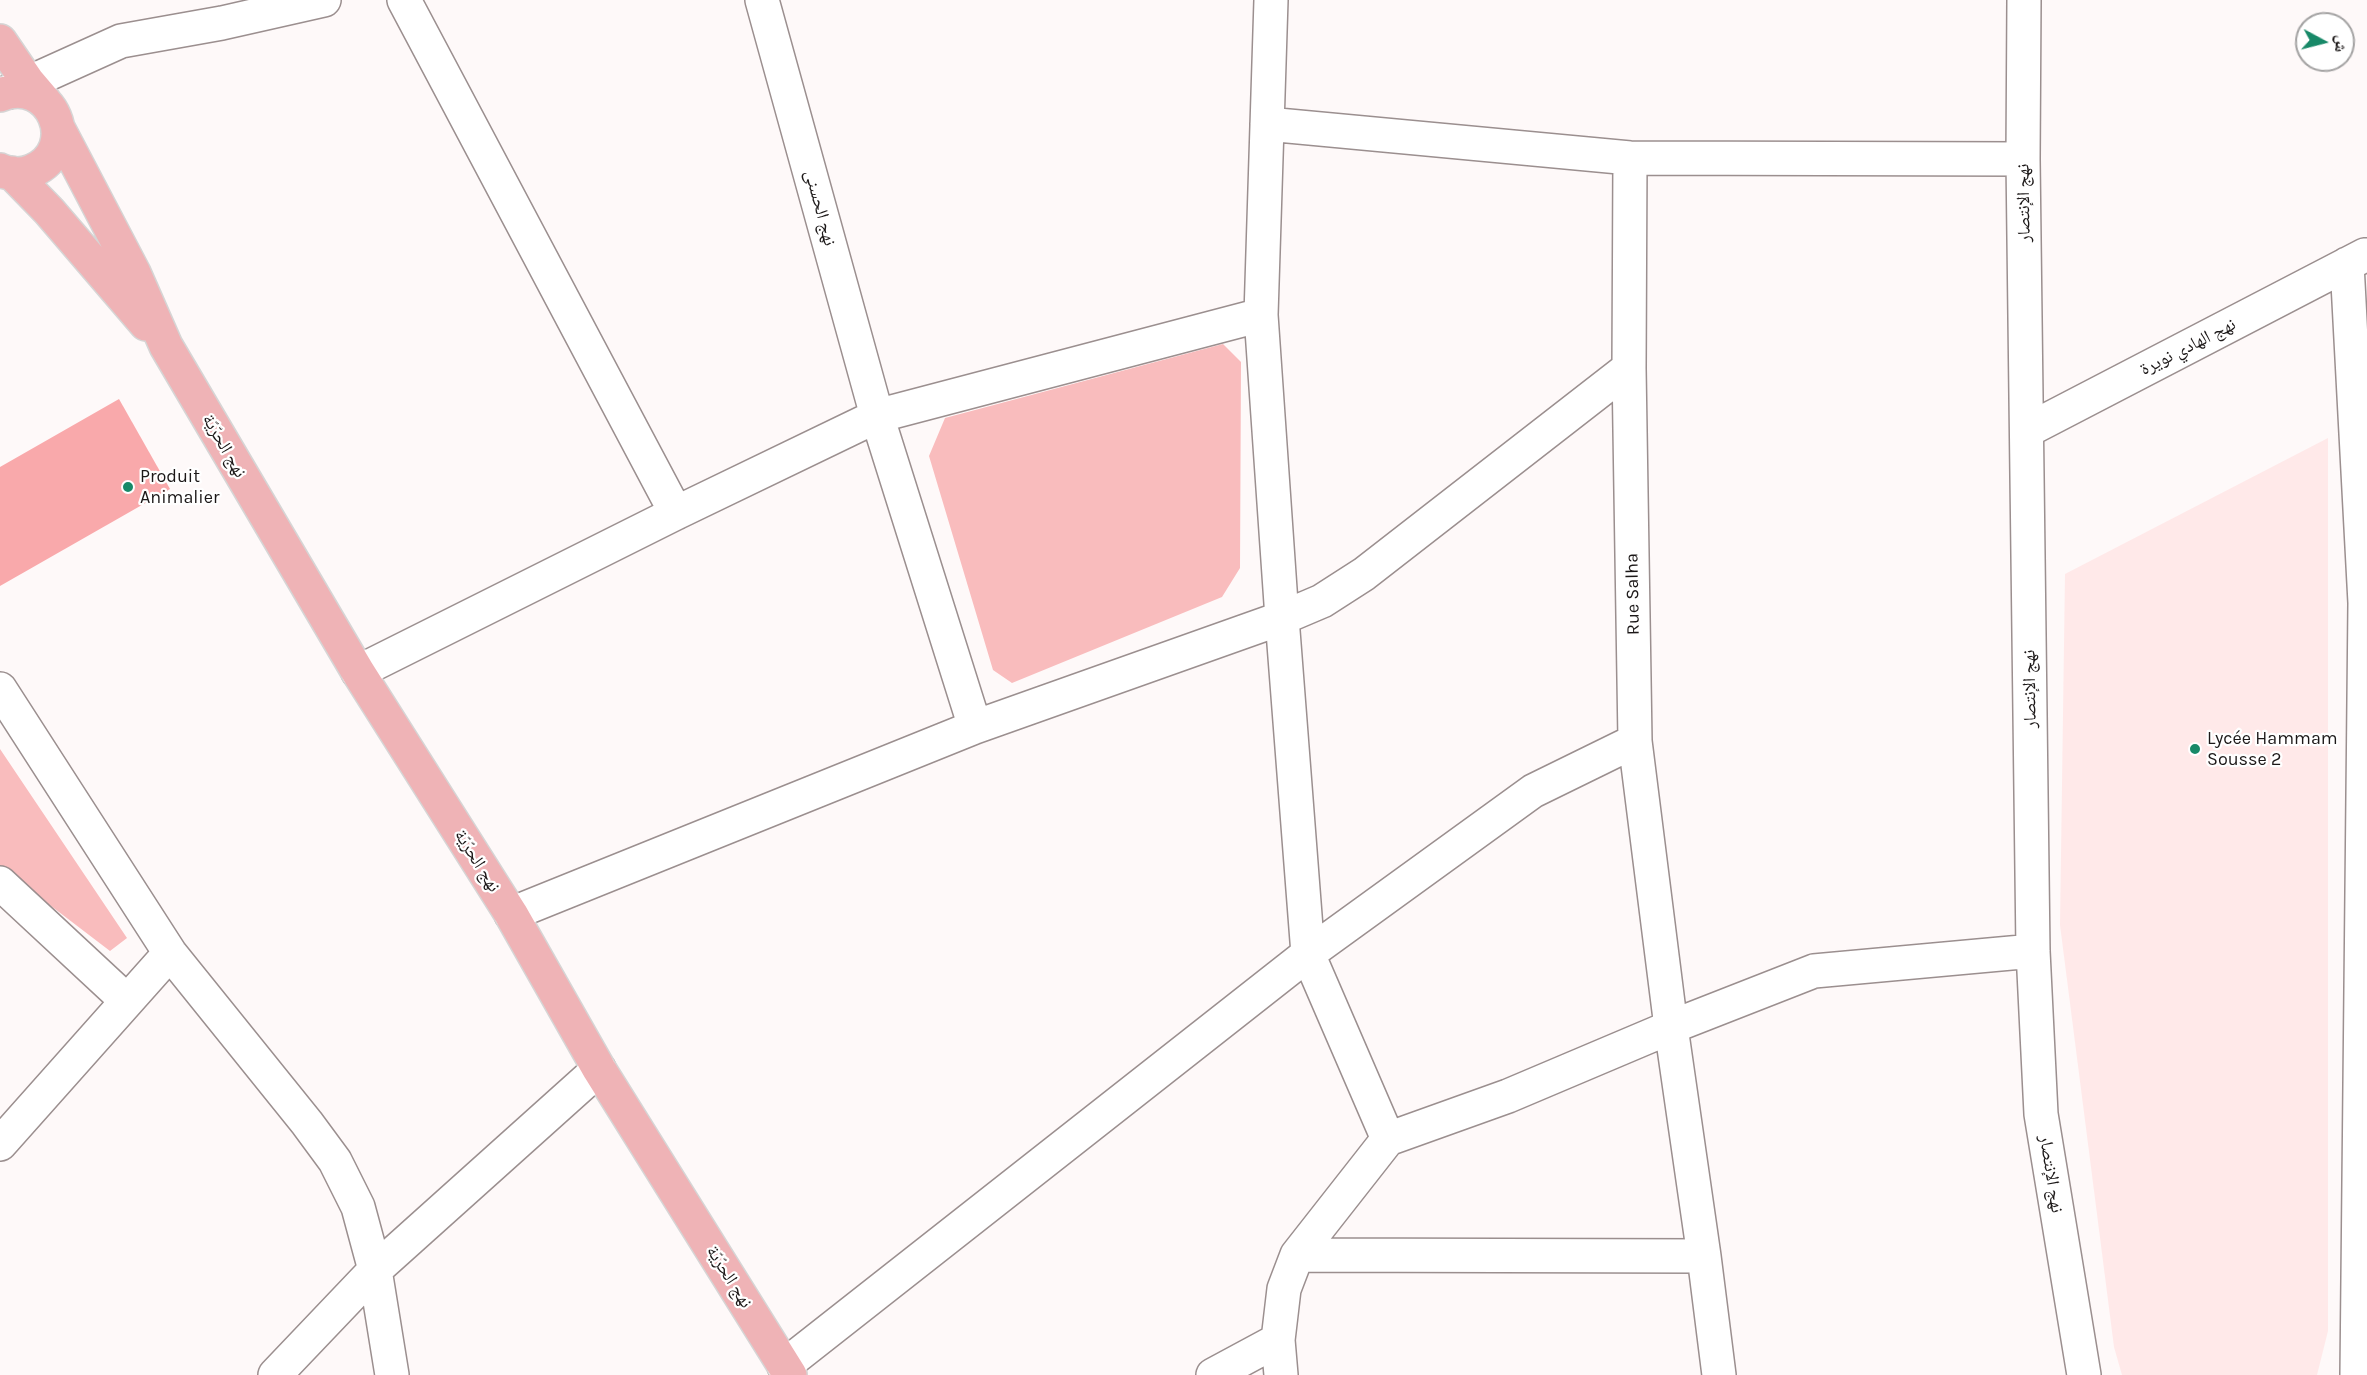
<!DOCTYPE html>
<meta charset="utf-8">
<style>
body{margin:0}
#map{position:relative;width:2367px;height:1375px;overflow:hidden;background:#fef9f9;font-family:Karla,"Noto Naskh Arabic",sans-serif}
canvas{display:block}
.north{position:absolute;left:2295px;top:12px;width:60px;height:60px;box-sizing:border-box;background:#fff;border:2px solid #a4a3a3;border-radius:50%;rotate:97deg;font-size:16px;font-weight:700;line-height:24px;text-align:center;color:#1c1818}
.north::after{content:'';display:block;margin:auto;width:21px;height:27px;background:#188968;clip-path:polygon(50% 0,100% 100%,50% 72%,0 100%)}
</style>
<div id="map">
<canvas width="2367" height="1375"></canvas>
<div class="north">ش</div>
</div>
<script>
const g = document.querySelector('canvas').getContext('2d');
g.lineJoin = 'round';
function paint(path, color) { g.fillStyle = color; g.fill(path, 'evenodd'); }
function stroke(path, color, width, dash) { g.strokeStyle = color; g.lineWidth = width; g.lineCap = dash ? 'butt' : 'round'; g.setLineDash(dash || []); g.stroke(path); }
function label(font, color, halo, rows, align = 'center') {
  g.font = font + ' Karla,"Noto Naskh Arabic",sans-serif'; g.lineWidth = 4.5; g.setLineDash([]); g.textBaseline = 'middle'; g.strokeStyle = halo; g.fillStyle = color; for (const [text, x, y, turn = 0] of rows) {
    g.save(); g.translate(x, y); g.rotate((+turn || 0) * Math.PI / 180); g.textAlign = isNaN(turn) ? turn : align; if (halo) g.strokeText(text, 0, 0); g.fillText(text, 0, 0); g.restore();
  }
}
paint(new Path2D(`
 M2328 438V1331L2317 1375H2122L2114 1347 2060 925 2065 574Z`), '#ffe9e9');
paint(new Path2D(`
 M1223 344 1241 362 1240 568 1222 597 1012 683 993 670 929 456 945 418Z
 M0 749 127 938 110 951 0 867Z`), '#f9bcbd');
paint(new Path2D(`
 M119 399 170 489 0 586V467Z`), '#f9a9ab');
const minor = new Path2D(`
 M404 0 676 513
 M762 0 877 416 975 727
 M1271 0 1261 315 1282 618 1308 954 1388 1139
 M2024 0 2023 159 2033 951 2041 1114 2084 1375
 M8 92 121 41 222 23 324 0
 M1267 124 1630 158 2023 159
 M2347 264 2365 603 2357 1375
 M2028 430 2365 255
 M358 672 676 513 877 416 1261 315
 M0 689 170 953 307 1123 335 1161 358 1207 375 1270 392 1375
 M0 883 127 1001
 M511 914 975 727 1282 618 1322 601 1364 574 1629 368
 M0 1144 170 953
 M1297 1255 1704 1256 1671 1027 1635 741 1629 368 1630 158
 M1704 1256 1719 1375
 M784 1366 1308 954 1533 791 1635 741
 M275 1375 375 1270 599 1069
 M1213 1375 1278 1340
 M1281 1375 1278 1340 1284 1289 1297 1255 1388 1139 1508 1096 1671 1027 1814 971 2033 951`);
const major = new Path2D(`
 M0 41 28 82 45 102
 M0 95C52 74 83 149 32 171 22 175 10 175 0 170
 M58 128 134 273 166 346 358 672 511 914 599 1069 790 1375
 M12 173 49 211 146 324`);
stroke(minor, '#9b8f8f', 36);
stroke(major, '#d6d5d5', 36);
stroke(minor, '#fff', 33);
stroke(major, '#efb3b6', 33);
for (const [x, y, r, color] of [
 [128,487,6,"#188968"],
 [2195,749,6,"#188968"]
]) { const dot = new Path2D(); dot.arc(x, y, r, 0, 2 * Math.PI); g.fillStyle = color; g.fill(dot); stroke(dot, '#fff', 2); }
label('18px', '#1c1818', '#fff', [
 ["نهج الإنتصار",2024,203,-91],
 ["نهج الحسنى",820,208,75],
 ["نهج الهادي نويرة",2188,347,-27],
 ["نهج الحرّيّة",224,446,60],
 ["Rue Salha",1633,594,-91],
 ["نهج الإنتصار",2030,689,-91],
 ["نهج الحرّيّة",477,861,58],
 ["نهج الإنتصار",2051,1174,81],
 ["نهج الحرّيّة",729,1277,58]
]);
label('18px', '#1c1818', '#fff', [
 ["Produit",140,477],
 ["Animalier",140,498],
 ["Lycée Hammam",2207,739],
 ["Sousse 2",2207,760]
], 'left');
</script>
